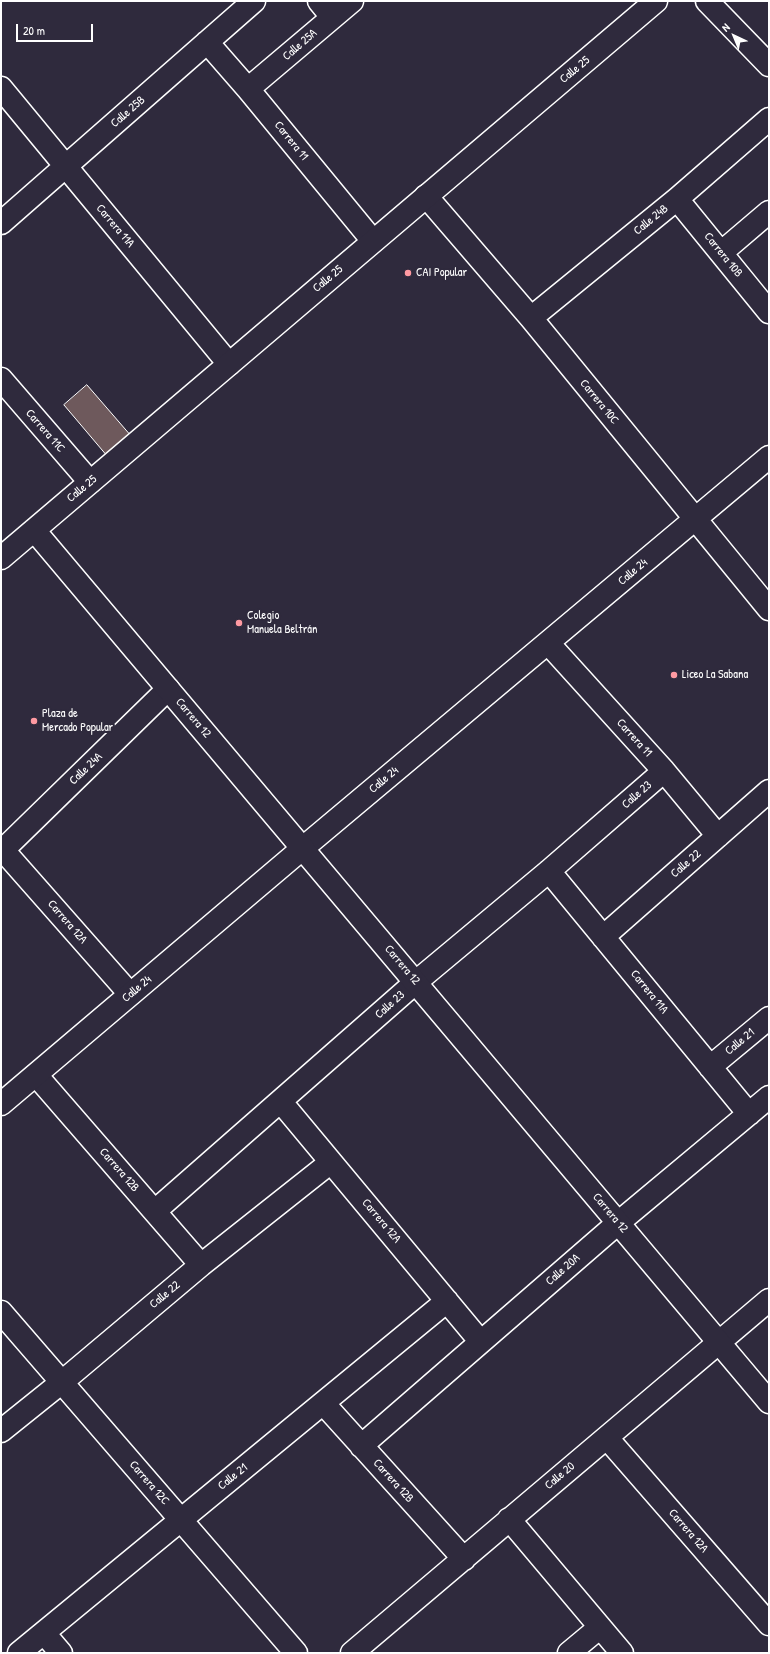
<!DOCTYPE html>
<meta charset="utf-8">
<style>
body{margin:0}
#map{position:relative;width:770px;height:1654px;overflow:hidden;background:#2f2a3d;font-family:"Patrick Hand",sans-serif}
canvas{display:block}
.frame{position:absolute;inset:0;border:2px solid #fff;pointer-events:none}
.north{position:absolute;left:714px;top:16px;width:40px;height:40px;-webkit-text-stroke:3px #2f2a3d;paint-order:stroke;rotate:316deg;font-size:11px;font-weight:700;line-height:16px;text-align:center;color:#fff}
.north::after{content:'';display:block;margin:auto;width:14px;height:18px;background:#fff;clip-path:polygon(50% 0,100% 100%,50% 72%,0 100%)}
.scale{position:absolute;left:16px;top:24px;width:77px;height:18px;box-sizing:border-box;border:2px solid #fff;border-top:0;padding-left:5px;font-size:12px;line-height:14px;white-space:nowrap;color:#fff;-webkit-text-stroke:3px #2f2a3d;paint-order:stroke}
</style>
<div id="map">
<canvas width="770" height="1654"></canvas>
<div class="frame"></div>
<div class="north">N</div>
<div class="scale">20 m</div>
</div>
<script>
const g = document.querySelector('canvas').getContext('2d');
g.lineJoin = 'round';
function paint(path, color) { g.fillStyle = color; g.fill(path, 'evenodd'); }
function stroke(path, color, width, dash) { g.strokeStyle = color; g.lineWidth = width; g.lineCap = dash ? 'butt' : 'round'; g.setLineDash(dash || []); g.stroke(path); }
function label(font, color, halo, rows, align = 'center') {
  g.font = font + ' "Patrick Hand",sans-serif'; g.lineWidth = 4; g.setLineDash([]); g.textBaseline = 'middle'; g.strokeStyle = halo; g.fillStyle = color; for (const [text, x, y, turn = 0] of rows) {
    g.save(); g.translate(x, y); g.rotate((+turn || 0) * Math.PI / 180); g.textAlign = isNaN(turn) ? turn : align; if (halo) g.strokeText(text, 0, 0); g.fillText(text, 0, 0); g.restore();
  }
}
const building = new Path2D(`
 M87 385 132 437 108 457 64 405Z`);
paint(building, '#6e595c');
stroke(building, '#fff', 1);
const minor = new Path2D(`
 M319 1 332 17
 M707 1 769 65
 M207 42 248 89 373 241
 M1 88 229 364
 M248 89 352 1
 M426 196 531 318 769 609
 M677 199 769 312
 M1 223 254 1
 M722 252 769 212
 M531 318 677 199 769 119
 M1 379 90 482
 M548 643 664 771 718 836
 M303 848 769 457
 M549 871 749 1114
 M603 937 769 791
 M130 994 3 850 168 689
 M710 1067 769 1018
 M36 1075 201 1265
 M281 1102 480 1341
 M155 1211 416 982 549 871 664 771
 M1 1312 296 1653
 M323 1403 464 1559
 M1 1431 62 1382 201 1265 331 1162
 M607 1438 769 1624
 M361 1446 618 1223 769 1097
 M509 1519 622 1653
 M44 1633 61 1653
 M19 1653 447 1301
 M352 1653 769 1300
 M569 1653 599 1628`);
const tertiary = new Path2D(`
 M34 530 769 1402
 M1 558 656 1
 M1 1104 303 848`);
stroke(minor, '#fff', 25);
stroke(tertiary, '#fff', 25);
stroke(minor, '#2f2a3d', 22);
stroke(tertiary, '#2f2a3d', 22);
for (const [x, y, r, color] of [
 [408,273,4,"#ff9aa2"],
 [239,623,4,"#ff9aa2"],
 [674,675,4,"#ff9aa2"],
 [34,721,4,"#ff9aa2"]
]) { const dot = new Path2D(); dot.arc(x, y, r, 0, 2 * Math.PI); g.fillStyle = color; g.fill(dot); stroke(dot, '#2f2a3d', 1.5); }
label('12px', '#fff', '#2f2a3d', [
 ["Calle 25A",300,45,-41],
 ["Calle 25",575,70,-40],
 ["Calle 25B",128,112,-41],
 ["Carrera 11",291,141,51],
 ["Calle 24B",651,220,-39],
 ["Carrera 11A",115,226,50],
 ["Carrera 10B",723,255,51],
 ["Calle 25",328,279,-40],
 ["Carrera 10C",599,402,51],
 ["Carrera 11C",45,431,49],
 ["Calle 25",82,489,-40],
 ["Calle 24",633,572,-40],
 ["Carrera 12",193,718,50],
 ["Carrera 11",634,738,48],
 ["Calle 24A",86,769,-44],
 ["Calle 24",384,780,-40],
 ["Calle 23",637,795,-41],
 ["Calle 22",686,864,-41],
 ["Carrera 12A",67,922,49],
 ["Carrera 12",402,965,50],
 ["Calle 24",137,989,-40],
 ["Carrera 11A",649,992,51],
 ["Calle 23",390,1005,-42],
 ["Calle 21",740,1042,-40],
 ["Carrera 12B",119,1170,49],
 ["Carrera 12",610,1213,50],
 ["Carrera 12A",381,1221,50],
 ["Calle 20A",563,1270,-41],
 ["Calle 22",165,1295,-40],
 ["Calle 20",560,1476,-40],
 ["Calle 21",233,1477,-39],
 ["Carrera 12B",393,1481,48],
 ["Carrera 12C",149,1483,49],
 ["Carrera 12A",688,1531,49]
]);
label('12px', '#fff', '#2f2a3d', [
 ["CAI Popular",416,273],
 ["Colegio",247,616],
 ["Manuela Beltrán",247,630],
 ["Liceo La Sabana",682,675],
 ["Plaza de",42,714],
 ["Mercado Popular",42,728]
], 'left');
</script>
